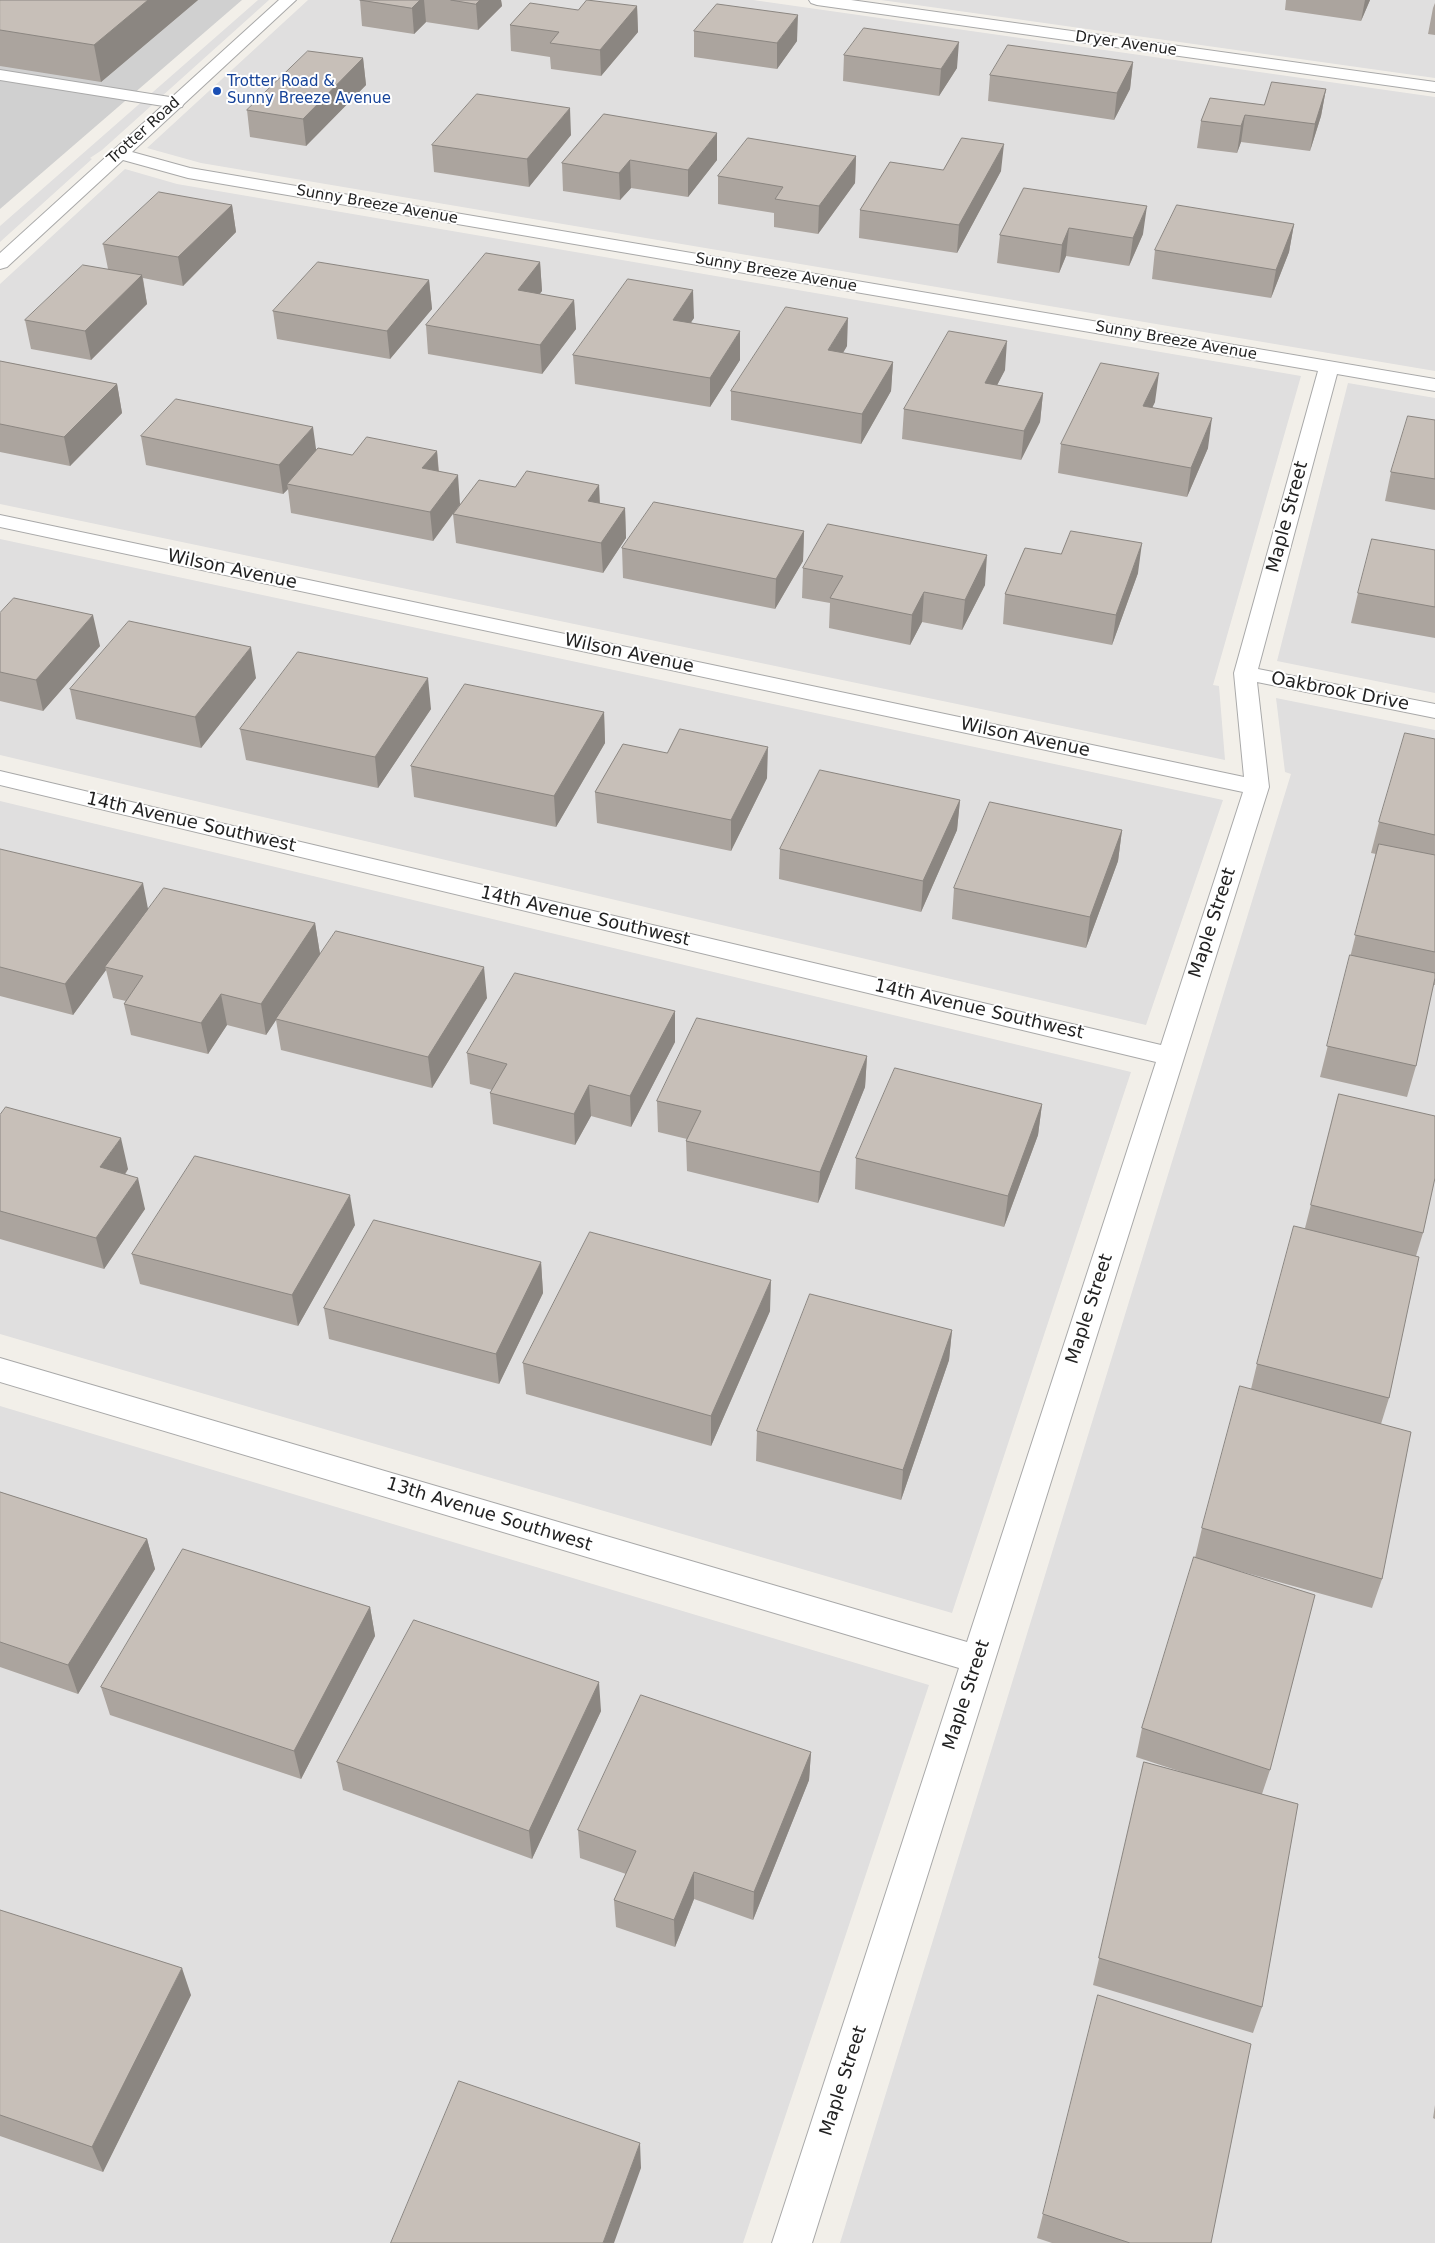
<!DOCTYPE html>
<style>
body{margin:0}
canvas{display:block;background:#f2efe9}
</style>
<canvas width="1435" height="2243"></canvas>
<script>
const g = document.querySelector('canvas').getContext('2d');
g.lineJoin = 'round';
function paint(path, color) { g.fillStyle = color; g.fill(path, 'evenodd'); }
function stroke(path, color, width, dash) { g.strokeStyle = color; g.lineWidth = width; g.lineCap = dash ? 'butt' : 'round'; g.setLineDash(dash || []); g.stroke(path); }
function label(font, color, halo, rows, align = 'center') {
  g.font = font + ' "DejaVu Sans",sans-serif'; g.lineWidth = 4; g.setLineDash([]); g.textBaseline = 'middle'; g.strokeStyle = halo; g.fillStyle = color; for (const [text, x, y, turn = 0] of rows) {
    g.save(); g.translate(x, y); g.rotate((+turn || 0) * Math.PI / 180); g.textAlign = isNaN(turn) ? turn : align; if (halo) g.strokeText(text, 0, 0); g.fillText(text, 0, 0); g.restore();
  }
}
paint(new Path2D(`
 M258 0H269L102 150 90 158 92 159 0 242V226Z
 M308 0H753L1435 97V371L201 163 147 148Z
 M881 0H1435V78Z
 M125 169 177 184 1301 376 1213 685 1219 686 1225 760 0 504V284Z
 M1348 383 1435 398V693L1277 661Z
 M0 539 1223 800 1146 1025 0 755Z
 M1276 698 1435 730V2243H840L1291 774 1285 772Z
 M0 801 1131 1072 952 1613 0 1334Z
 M0 1406 929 1685 743 2243H0Z`), '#e0dfdf');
paint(new Path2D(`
 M0 0H242L0 209Z`), '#d0d0d0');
const service = new Path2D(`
 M0 70 176 98 182 99 184 103 182 107 176 108 0 80Z`);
const minor = new Path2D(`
 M279 0H296L132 152 190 168 1435 379V391L1337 374 1258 669 1435 704V718L1257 682 1269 787 812 2243H772L959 1668 0 1382V1358L967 1642 1156 1062 0 785V771L1161 1045 1243 792 0 527V515L1244 777 1234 673 1318 371 188 178 123 160 7 267 0 269V253Z`);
const tertiary = new Path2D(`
 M809 0H851L1435 82V92L817 5 811 3Z`);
stroke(service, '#a9a9a9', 2);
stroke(minor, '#a9a9a9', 2);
stroke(tertiary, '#a9a9a9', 2);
paint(service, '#fff');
paint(minor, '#fff');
paint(tertiary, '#fff');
paint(new Path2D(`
 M0 0H198L101 82 0 66Z
 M360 0H501L502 6 478 30 426 22 414 34 362 26Z
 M1286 0H1370L1361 21 1285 10Z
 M1435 3V35L1428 34 1433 8Z
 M637 6 638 32 601 76 551 69 550 57 511 51 510 25Z
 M694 31 797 41 777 69 694 57Z
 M844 55 957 68 939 96 843 81Z
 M363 58 366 85 306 146 250 137 247 110Z
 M1133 62 1130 89 1114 120 988 101 990 75Z
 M1326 89 1321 116 1310 151 1241 142 1237 153 1197 148 1201 121Z
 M604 114 717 160 688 197 631 188 620 200 563 191 562 163Z
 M571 135 529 187 434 172 432 145Z
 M856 156 855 183 818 234 774 227V213L718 204V176Z
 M943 170 1001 171 957 253 859 238 860 210Z
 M1024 188 1143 234 1129 266 1066 256 1059 273 997 263 1000 235Z
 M232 205 236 232 183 286 143 278 147 304 91 360 31 349 25 320 108 269 103 244Z
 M1294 224 1289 252 1271 298 1152 279 1155 250Z
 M540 262 542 291 539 294 574 300 576 329 542 374 428 354 426 325Z
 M429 280 432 309 390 359 277 339 273 311Z
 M694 318 691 322 740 360 710 407 575 384 573 355Z
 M847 346 843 353 893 362 891 391 861 444 731 420V391Z
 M0 361 117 384 122 413 70 466 0 452Z
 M1005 370 997 385 1043 393 1040 422 1021 460 902 439 904 409Z
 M1155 402 1152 407 1208 448 1187 497 1058 473 1061 444Z
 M1435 420V510L1385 501 1391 472Z
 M141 436 316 451 352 455 437 451 439 471 460 504 515 487 599 485 600 504 625 508 626 538 603 573 456 543 453 514 433 541 291 513 288 489 283 494 146 465Z
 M804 531 803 561 775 609 623 578 622 548Z
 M1435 550V638L1351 623 1358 593Z
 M1061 554 1138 573 1112 645 1003 624 1005 594Z
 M803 568 985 585 962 630 922 622 910 645 829 628 830 603 802 598Z
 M0 613 100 646 43 711 0 701Z
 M256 678 201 748 76 719 70 689Z
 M431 709 378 788 246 760 240 729Z
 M604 712 605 743 556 827 414 797 411 766Z
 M1435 739V985H1433L1416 1066 1407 1097 1320 1077 1376 854 1371 853 1379 822Z
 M767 778 731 851 597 823 595 792Z
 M960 800 957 830 921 912 779 879 780 849Z
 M1122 830 1118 861 1086 948 952 919 954 888Z
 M0 849 148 909 315 923 320 954 487 998 432 1088 281 1050 276 1020 266 1035 227 1025 208 1054 131 1035 124 1004 126 1001 113 998 106 970 73 1015 0 996Z
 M675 1011V1042L631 1127 591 1116 575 1145 493 1124 490 1093 492 1090 470 1084 467 1053Z
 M867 1056 865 1087 818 1203 687 1171 686 1141 687 1139 658 1132 657 1101Z
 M1339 1094 1423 1233 1416 1256 1389 1398 1381 1424 1382 1579 1372 1608 1200 1560 1270 1770 1262 1794V2007L1253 2033 1093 1985 1144 1762 1188 1774 1136 1757 1142 1728 1195 1558 1202 1528 1251 1389 1257 1364 1305 1228Z
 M1042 1104 1038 1135 1004 1227 855 1189 856 1158Z
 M0 1115 128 1169 125 1175 145 1209 104 1269 0 1239Z
 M355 1225 298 1326 140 1284 132 1254Z
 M541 1262 543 1293 499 1384 329 1339 324 1308Z
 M770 1311 711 1446 526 1394 523 1363Z
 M952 1330 949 1360 901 1500 756 1461 757 1431Z
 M0 1492 147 1539 155 1569 78 1694 0 1667Z
 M370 1607 375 1636 301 1779 110 1715 101 1687Z
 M601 1711 532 1859 343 1790 337 1762Z
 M811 1752 809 1780 753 1920 694 1899 675 1947 616 1927 614 1900 626 1874 580 1858 578 1830Z
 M0 1910 191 1995 103 2172 0 2136Z
 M1435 2105V2119L1433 2118Z
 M1043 2214 1211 2243H1052L1037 2238Z`), '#aba49e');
paint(new Path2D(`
 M148 0H198L101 82 94 45Z
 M420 0H424L426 22 414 34 412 8Z
 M480 0H501L502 6 478 30 476 4Z
 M1365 0H1370L1361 21Z
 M637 6 638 32 601 76 600 50Z
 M798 15 797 41 777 69V43Z
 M959 42 957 68 939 96 941 69Z
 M363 58 366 85 306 146 303 119Z
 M1133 62 1130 89 1114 120 1117 93Z
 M1326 89 1321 116 1310 151 1315 124Z
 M570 108 571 135 529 187 527 159Z
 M1245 115 1241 142 1237 153 1241 126Z
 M717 133V160L688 197V170Z
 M1004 144 1001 171 957 253 959 225Z
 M856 156 855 183 818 234 819 206Z
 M630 160 631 188 620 200 619 173Z
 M232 205 236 232 183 286 178 257Z
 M1147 206 1143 234 1129 266 1133 238Z
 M1294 224 1289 252 1271 298 1276 270Z
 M1069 228 1066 256 1059 273 1062 245Z
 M540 262 542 291 520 319 518 290Z
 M142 275 147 304 91 360 85 331Z
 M429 280 432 309 390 359 387 331Z
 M693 290 694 318 673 348V320Z
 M574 300 576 329 542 374 540 345Z
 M848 318 847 346 827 379 828 350Z
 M740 331V360L710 407V378Z
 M1007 341 1005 370 983 412 985 383Z
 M893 362 891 391 861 444 862 414Z
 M1159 373 1155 402 1139 435 1143 406Z
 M117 384 122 413 70 466 64 437Z
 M1043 393 1040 422 1021 460 1024 431Z
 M1212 418 1208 448 1187 497 1191 468Z
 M313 427 317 456 287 484 288 489 283 494 279 465Z
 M437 451 439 480 422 468Z
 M458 475 460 504 433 541 430 512Z
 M599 485 600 514 588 501Z
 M625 508 626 538 603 573 601 543Z
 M804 531 803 561 775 609 776 579Z
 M1142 543 1138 573 1112 645 1116 615Z
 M987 555 985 585 962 630 965 600Z
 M924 592 922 622 910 645 912 615Z
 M93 615 100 646 43 711 36 680Z
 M251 647 256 678 201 748 195 717Z
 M428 678 431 709 378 788 375 757Z
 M604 712 605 743 556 827 554 796Z
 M768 747 767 778 731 851V820Z
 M960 800 957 830 921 912 923 881Z
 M1122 830 1118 861 1086 948 1090 917Z
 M143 883 149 914 105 967 106 970 73 1015 65 984Z
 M315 923 320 954 276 1019V1020L266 1035 261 1004Z
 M484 967 487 998 432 1088 428 1057Z
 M221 994 227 1025 208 1054 201 1023Z
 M675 1011V1042L631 1127 630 1096Z
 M867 1056 865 1087 818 1203 820 1172Z
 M589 1085 591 1116 575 1145 574 1114Z
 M1042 1104 1038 1135 1004 1227 1008 1196Z
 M121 1138 128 1169 108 1198 100 1167Z
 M138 1178 145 1209 104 1269 96 1238Z
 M350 1195 355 1225 298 1326 292 1295Z
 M541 1262 543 1293 499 1384 496 1354Z
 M771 1280 770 1311 711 1446V1416Z
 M952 1330 949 1360 901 1500 903 1470Z
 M147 1539 155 1569 78 1694 68 1665Z
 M370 1607 375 1636 301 1779 294 1751Z
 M599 1682 601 1711 532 1859 529 1831Z
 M811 1752 809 1780 753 1920 754 1892Z
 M694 1872V1899L675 1947 674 1920Z
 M182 1968 191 1995 103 2172 92 2147Z
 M640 2143 641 2168 614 2243H603Z`), '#8b8681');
const building = new Path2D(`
 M0 0H148L94 45 0 30Z
 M360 0H420L412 8Z
 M451 0H480L476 4Z
 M587 0 637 6 600 50 550 43 559 32 510 25 530 3 578 10Z
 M717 4 798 15 777 43 694 31Z
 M864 28 959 42 941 69 844 55Z
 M1008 45 1133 62 1117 93 990 75Z
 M308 51 363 58 303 119 247 110Z
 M1272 82 1326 89 1315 124 1245 115 1241 126 1201 121 1210 98 1264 105Z
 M477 94 570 108 527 159 432 145Z
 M604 114 717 133 688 170 630 160 619 173 562 163Z
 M748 138 856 156 819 206 775 199 783 187 718 176Z
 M962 138 1004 144 959 225 860 210 890 162 943 170Z
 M1024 188 1147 206 1133 238 1069 228 1062 245 1000 235Z
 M159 192 232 205 178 257 103 244Z
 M1177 205 1294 224 1276 270 1155 250Z
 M486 253 540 262 518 290 574 300 540 345 426 325Z
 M318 262 429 280 387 331 273 311Z
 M83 265 142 275 85 331 25 320Z
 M628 279 693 290 673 320 740 331 710 378 573 355Z
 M786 307 848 318 828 350 893 362 862 414 731 391Z
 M949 331 1007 341 985 383 1043 393 1024 431 904 409Z
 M0 361 117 384 64 437 0 424Z
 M1101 363 1159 373 1143 406 1212 418 1191 468 1061 444Z
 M176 399 313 427 279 465 141 436Z
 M1408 416 1435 420V479L1391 472Z
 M367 437 437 451 422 468 458 475 430 512 287 484 318 448 352 455Z
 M527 471 599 485 588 501 625 508 601 543 453 514 479 480 515 487Z
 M654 502 804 531 776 579 622 548Z
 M828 524 987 555 965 600 924 592 912 615 830 598 843 576 803 568Z
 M1071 531 1142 543 1116 615 1005 594 1025 548 1061 554Z
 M1372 539 1435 550V607L1358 593Z
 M14 598 93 615 36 680 0 672V613Z
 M129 621 251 647 195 717 70 689Z
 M298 652 428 678 375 757 240 729Z
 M465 684 604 712 554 796 411 766Z
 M680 729 768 747 731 820 595 792 623 744 667 753Z
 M1405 733 1435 739V835L1379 822Z
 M820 770 960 800 923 881 780 849Z
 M990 802 1122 830 1090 917 954 888Z
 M1379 844 1435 855V952L1355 935Z
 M0 849 143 883 65 984 0 967Z
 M164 888 315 923 261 1004 221 994 201 1023 124 1004 143 976 105 967Z
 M336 931 484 967 428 1057 276 1019Z
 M1350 955 1435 973V978L1416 1066 1327 1046Z
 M515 973 675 1011 630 1096 589 1085 574 1114 490 1093 507 1064 467 1053Z
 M697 1018 867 1056 820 1172 686 1141 701 1111 657 1101Z
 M895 1068 1042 1104 1008 1196 856 1158Z
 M1339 1094 1435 1116V1178L1423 1233 1311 1205Z
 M6 1107 121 1138 100 1167 138 1178 96 1238 0 1211V1115Z
 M195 1156 350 1195 292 1295 132 1254Z
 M374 1220 541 1262 496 1354 324 1308Z
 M1294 1226 1419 1257 1389 1398 1257 1364Z
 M590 1232 771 1280 711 1416 523 1363Z
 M810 1294 952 1330 903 1470 757 1431Z
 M1240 1386 1411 1432 1382 1579 1202 1528Z
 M0 1492 147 1539 68 1665 0 1642Z
 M183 1549 370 1607 294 1751 101 1687Z
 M1194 1557 1315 1595 1270 1770 1142 1728Z
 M414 1620 599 1682 529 1831 337 1762Z
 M641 1695 811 1752 754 1892 694 1872 674 1920 614 1900 636 1851 578 1830Z
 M1144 1762 1298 1804 1262 2007 1099 1958Z
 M0 1910 182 1968 92 2147 0 2115Z
 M1098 1995 1251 2044 1211 2243H1130L1043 2214Z
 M459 2081 640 2143 603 2243H391Z`);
paint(building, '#c7bfb8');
stroke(building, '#8b8681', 1);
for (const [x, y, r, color] of [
 [217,91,5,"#1a4fb4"]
]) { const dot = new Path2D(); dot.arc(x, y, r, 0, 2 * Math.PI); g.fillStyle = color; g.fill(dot); stroke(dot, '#fff', 2); }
label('15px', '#222', '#fff', [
 ["Dryer Avenue",1126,44,8],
 ["Trotter Road",144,131,-42],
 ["Sunny Breeze Avenue",377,205,10],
 ["Sunny Breeze Avenue",776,273,10],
 ["Sunny Breeze Avenue",1176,341,10]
]);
label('15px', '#164399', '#fff', [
 ["Trotter Road &",227,82],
 ["Sunny Breeze Avenue",227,99]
], 'left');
label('18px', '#222', '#fff', [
 ["Maple Street",1288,517,-75],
 ["Wilson Avenue",232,570,12],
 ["Wilson Avenue",629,654,12],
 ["Oakbrook Drive",1340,692,11],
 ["Wilson Avenue",1025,738,12],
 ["14th Avenue Southwest",191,823,13],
 ["14th Avenue Southwest",585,917,13],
 ["Maple Street",1213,923,-72],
 ["14th Avenue Southwest",979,1010,13],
 ["Maple Street",1090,1309,-72],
 ["13th Avenue Southwest",489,1515,17],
 ["Maple Street",967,1695,-72],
 ["Maple Street",844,2081,-72]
]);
</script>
